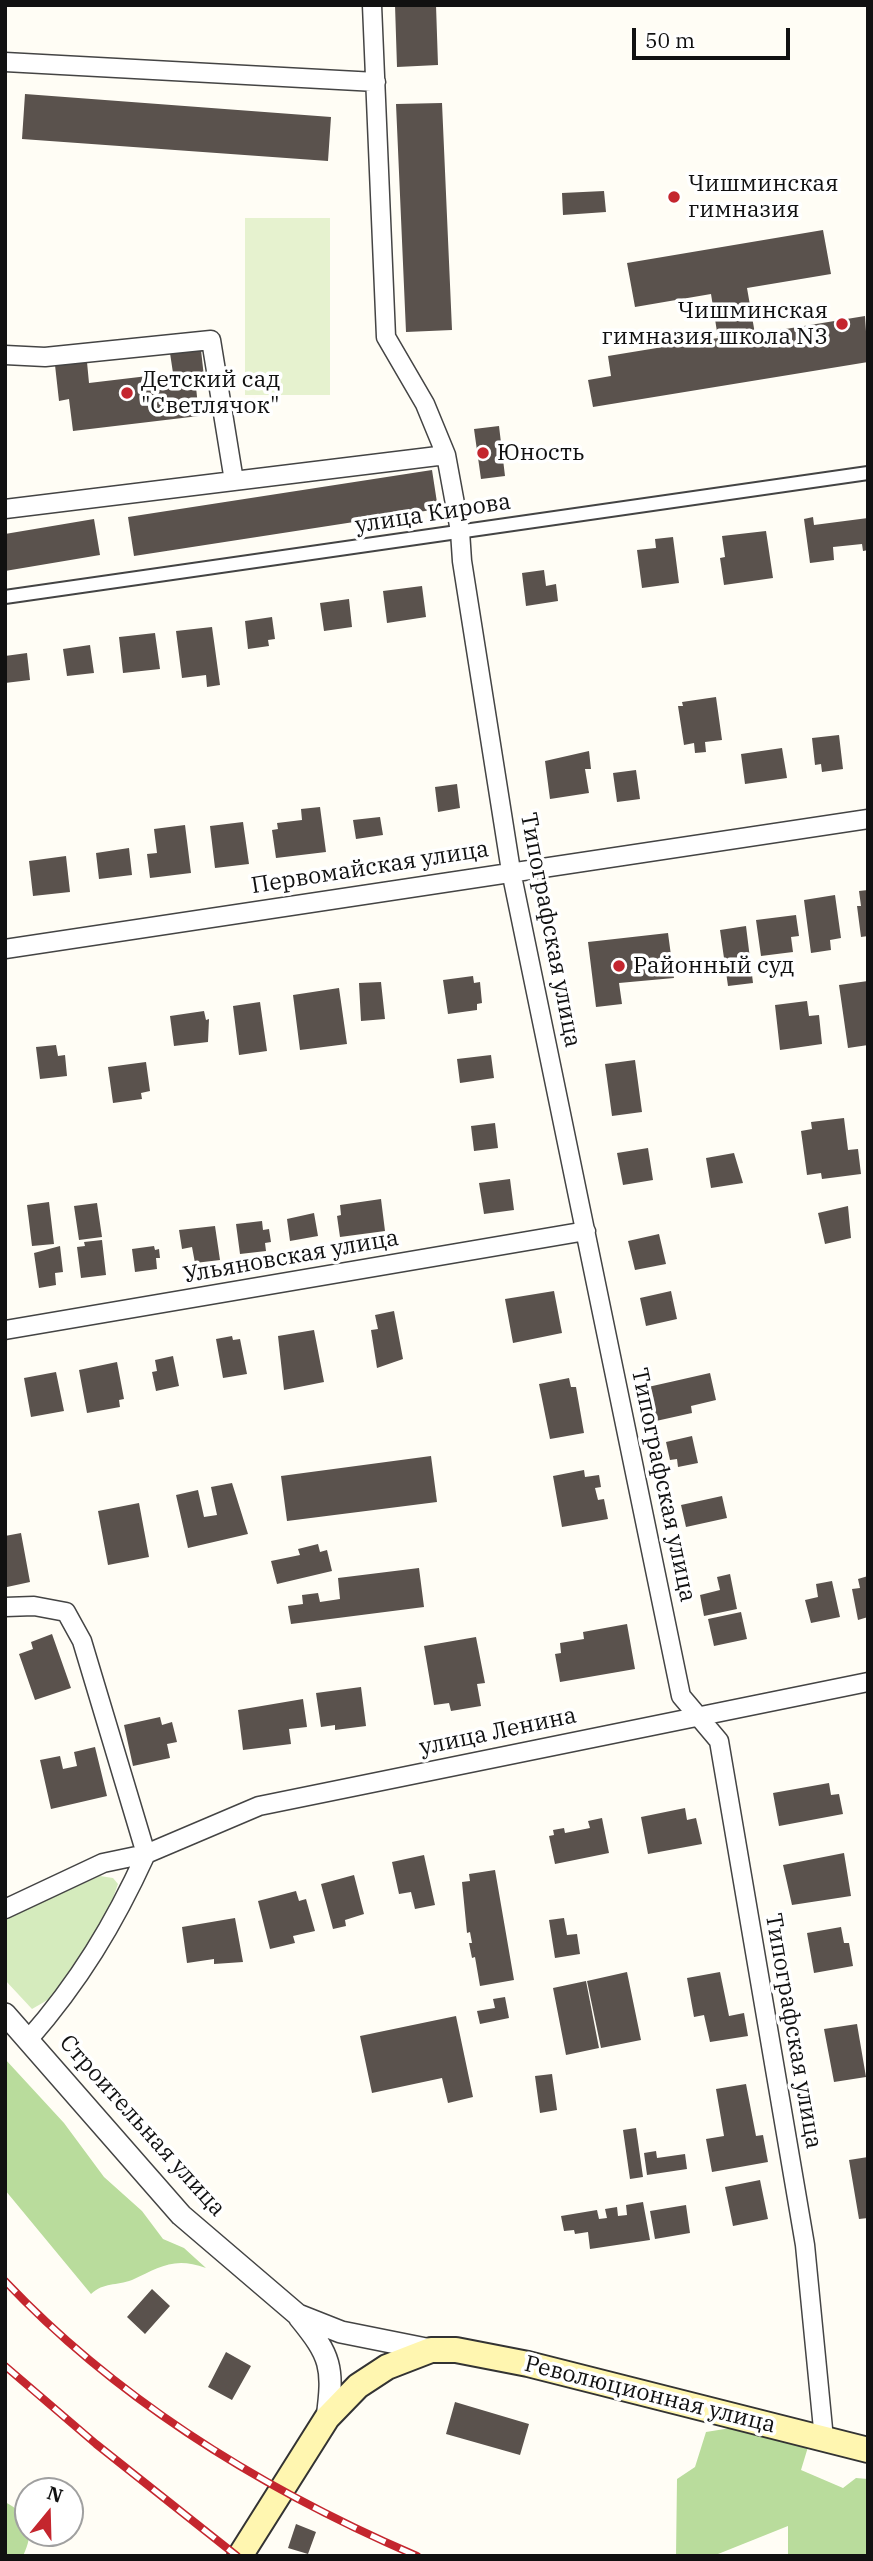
<!DOCTYPE html>
<meta charset="utf-8">
<style>
body{margin:0}
#map{position:relative;width:873px;height:2561px;overflow:hidden;background:#fffdf5;font-family:"IBM Plex Serif",serif}
canvas{display:block}
.frame{position:absolute;inset:0;border:7px solid #111;pointer-events:none}
.north{position:absolute;left:14px;top:2477px;width:70px;height:70px;box-sizing:border-box;background:#fff;border:2px solid #a0a0a0;border-radius:50%;rotate:19deg;font-size:19px;font-weight:700;line-height:28px;text-align:center;color:#111}
.north::after{content:'';display:block;margin:auto;width:24px;height:32px;background:#c4262e;clip-path:polygon(50% 0,100% 100%,50% 72%,0 100%)}
.scale{position:absolute;left:632px;top:28px;width:158px;height:32px;box-sizing:border-box;border:4px solid #111;border-top:0;padding-left:9px;font-size:21px;line-height:24px;white-space:nowrap;color:#111;-webkit-text-stroke:5px #fff;paint-order:stroke}
</style>
<div id="map">
<canvas width="873" height="2561"></canvas>
<div class="frame"></div>
<div class="north">N</div>
<div class="scale">50 m</div>
</div>
<script>
const g = document.querySelector('canvas').getContext('2d');
g.lineJoin = 'round';
function paint(path, color) { g.fillStyle = color; g.fill(path, 'evenodd'); }
function stroke(path, color, width, dash) { g.strokeStyle = color; g.lineWidth = width; g.lineCap = dash ? 'butt' : 'round'; g.setLineDash(dash || []); g.stroke(path); }
function label(font, color, halo, rows, align = 'center') {
  g.font = font + ' "IBM Plex Serif",serif'; g.lineWidth = 7; g.setLineDash([]); g.textBaseline = 'middle'; g.strokeStyle = halo; g.fillStyle = color; for (const [text, x, y, turn = 0] of rows) {
    g.save(); g.translate(x, y); g.rotate((+turn || 0) * Math.PI / 180); g.textAlign = isNaN(turn) ? turn : align; if (halo) g.strokeText(text, 0, 0); g.fillText(text, 0, 0); g.restore();
  }
}
paint(new Path2D(`
 M100 1876 113 1878 118 1884 106 1918 51 1998 32 2009 5 1980V1919Z`), '#d5ebbd');
paint(new Path2D(`
 M5 2059 64 2123 104 2177 142 2211 163 2239 184 2248 206 2268C173 2256 159 2268 132 2280 116 2286 104 2282 91 2294L5 2190Z
 M743 2426 808 2447 801 2470 843 2488 856 2478 868 2479V2556L788 2555V2526L713 2556H676L677 2479 695 2467 706 2432Z
 M5 2502C30 2515 35 2532 23 2556H5Z`), '#b9dc9c');
paint(new Path2D(`
 M245 218H330V395H245Z`), '#e6f2cf');
paint(new Path2D(`
 M395 5H436L438 65 397 67Z
 M25 94 331 117 328 161 22 139Z
 M442 103 452 330 406 332 396 104Z
 M604 191 606 212 563 215 562 193Z
 M823 230 831 274 747 288 755 334 865 316 868 362 593 407 588 380 611 376 608 356 718 338 711 294 635 307 627 263Z
 M201 350 205 386 196 387 199 416 73 431 69 399 59 401 55 365 87 362 89 383 173 373 170 353Z
 M499 426 505 476 481 479 474 429Z
 M432 470 438 509 134 556 128 517Z
 M813 517 814 525 868 518V550L863 551 862 544 833 547 834 560 810 563 804 519Z
 M94 519 100 555 5 571V534Z
 M766 531 773 578 724 585 720 558 725 557 722 536Z
 M673 537 679 583 642 588 637 550 656 548 655 539Z
 M544 570 546 586 556 584 558 601 526 606 522 573Z
 M422 586 426 617 387 623 383 591Z
 M349 599 352 627 324 631 320 603Z
 M272 617 275 639 268 640 269 646 248 649 245 621Z
 M212 627 220 685 207 687 206 675 182 678 176 631Z
 M155 633 160 669 123 673 119 637Z
 M90 645 94 673 67 676 63 649Z
 M27 653 30 680 5 683V656Z
 M716 697 722 740 705 742 706 752 695 753 694 743 684 745 678 706H683L682 702Z
 M839 735 843 769 822 772 821 764 815 765 812 738Z
 M782 748 787 778 745 784 741 754Z
 M589 751 591 769H585L589 793 550 799 545 761Z
 M636 770 640 799 617 802 613 773Z
 M457 784 460 808 438 812 435 787Z
 M320 807 326 852 276 858 272 830 278 829 277 823 302 820 301 809Z
 M380 817 383 835 356 839 353 820Z
 M243 822 249 864 215 868 210 826Z
 M185 825 191 873 150 878 147 854 157 853 154 829Z
 M129 848 132 875 99 879 96 853Z
 M66 856 70 892 33 896 29 861Z
 M868 890V936L861 937 857 906H861L859 891Z
 M835 895 841 938 830 940 831 950 811 953 804 900Z
 M796 915 799 936 791 937 793 952 761 956 756 920Z
 M746 926 753 983 728 986 720 930Z
 M668 933 674 978 619 983 622 1004 596 1007 588 942Z
 M473 976 474 983 480 982 482 1003 477 1004V1010L448 1014 443 980Z
 M868 981V1045L848 1048 839 985Z
 M381 982 385 1019 361 1021 359 983Z
 M339 988 347 1044 300 1050 293 995Z
 M807 1001 809 1016 819 1015 822 1044 780 1050 775 1005Z
 M260 1002 267 1051 239 1055 233 1006Z
 M204 1011 206 1020 209 1019 208 1042 174 1046 170 1016Z
 M56 1045 58 1056 65 1055 67 1076 40 1079 36 1047Z
 M491 1055 494 1078 460 1083 457 1059Z
 M635 1060 642 1112 612 1116 605 1064Z
 M146 1062 150 1091 141 1093 142 1099 113 1103 108 1067Z
 M844 1118 848 1150 858 1149 861 1174 822 1179 821 1173 807 1175 801 1131 812 1129 811 1122Z
 M495 1123 498 1148 474 1151 471 1126Z
 M648 1148 653 1180 623 1185 617 1153Z
 M734 1153 743 1183 711 1188 706 1158Z
 M510 1179 514 1210 484 1214 479 1183Z
 M381 1199 385 1231 340 1237 337 1216 341 1215 340 1205Z
 M49 1202 54 1244 32 1246 27 1205Z
 M97 1203 102 1237 79 1240 74 1206Z
 M848 1206 851 1238 825 1244 818 1213Z
 M314 1213 318 1236 290 1241 287 1219Z
 M262 1221 263 1230 269 1229 271 1242 265 1243 266 1251 240 1254 236 1224Z
 M215 1226 220 1260 195 1263 192 1247 182 1249 179 1230Z
 M659 1234 666 1264 635 1270 628 1241Z
 M102 1240 106 1275 81 1278 77 1247 85 1246 84 1242Z
 M60 1246 63 1272 55 1273 56 1285 39 1288 34 1253Z
 M154 1246 155 1250 159 1249 160 1258H156L157 1269 135 1272 132 1249Z
 M554 1291 562 1333 513 1343 505 1299Z
 M671 1291 677 1319 646 1326 640 1298Z
 M394 1311 403 1359 377 1368 371 1330 378 1329 375 1315Z
 M314 1330 324 1382 284 1390 278 1336Z
 M232 1336 233 1340 240 1339 247 1374 223 1378 216 1339Z
 M173 1356 179 1386 156 1391 152 1372 157 1371 155 1360Z
 M117 1362 124 1399 119 1400 120 1407 87 1413 79 1370Z
 M56 1372 64 1411 31 1417 24 1378Z
 M710 1373 716 1400 691 1406 692 1413 656 1421 648 1387Z
 M569 1378 571 1387H576L584 1433 550 1439 539 1384Z
 M692 1436 698 1463 678 1467 677 1459 670 1460 666 1442Z
 M431 1456 437 1502 287 1521 281 1476Z
 M584 1470 585 1477 599 1475 601 1487 595 1488 598 1500 604 1499 608 1519 562 1527 553 1476Z
 M232 1483 248 1534 188 1548 176 1495 198 1490 204 1517 217 1515 211 1487Z
 M722 1496 727 1518 686 1527 681 1505Z
 M139 1503 149 1557 108 1565 98 1511Z
 M21 1533 30 1582 7 1587 5 1536Z
 M318 1544 320 1552 327 1550 332 1571 277 1584 271 1561 300 1555 298 1549Z
 M419 1568 424 1607 291 1624 288 1606 303 1604 302 1595 318 1593 320 1602 340 1599 338 1578Z
 M730 1574 737 1609 704 1616 700 1595 720 1590 717 1577Z
 M868 1576V1617L858 1620 852 1589 860 1588 858 1579Z
 M832 1581 840 1617 811 1623 805 1600 818 1597 816 1584Z
 M741 1612 747 1639 714 1646 708 1619Z
 M627 1624 635 1669 560 1682 555 1654 561 1653 560 1643 584 1639 583 1632Z
 M52 1634 71 1688 35 1700 19 1654 33 1649 31 1642Z
 M476 1637 485 1683 477 1684 481 1706 451 1711 449 1703 434 1705 424 1646Z
 M361 1687 366 1726 335 1730V1725L321 1727 316 1693Z
 M303 1699 307 1727 289 1729 291 1744 243 1750 238 1710Z
 M160 1717 162 1725 172 1722 177 1742 167 1744 170 1758 133 1766 124 1725Z
 M95 1747 107 1796 51 1809 40 1760 60 1756 63 1769 77 1766 74 1752Z
 M829 1783 831 1795 839 1794 843 1814 779 1826 773 1793Z
 M685 1808 687 1820 696 1818 702 1844 648 1854 641 1817Z
 M602 1818 609 1853 555 1864 549 1836 554 1835 553 1830 564 1828 565 1833 590 1828 588 1821Z
 M844 1853 851 1896 792 1905 783 1865Z
 M424 1855 435 1905 415 1909 411 1892 399 1894 392 1862Z
 M495 1870 514 1980 480 1986 475 1957 472 1958 469 1943H472L470 1932 467 1933 462 1882 470 1881 469 1874Z
 M354 1875 364 1914 345 1920 346 1926 333 1929 321 1884Z
 M296 1891 299 1901 306 1899 315 1931 293 1936 295 1943 270 1949 258 1901Z
 M235 1918 243 1962 214 1964V1959L187 1963 182 1927Z
 M564 1918 567 1935 577 1934 580 1954 555 1958 549 1920Z
 M841 1927 844 1943H849L853 1966 814 1973 807 1933Z
 M627 1972 641 2040 601 2048 587 1981Z
 M720 1972 729 2016 744 2013 748 2036 710 2042 704 2015 694 2017 687 1978Z
 M586 1981 599 2048 566 2055 553 1988Z
 M505 1997 509 2018 480 2024 477 2011 495 2008 493 1999Z
 M456 2016 473 2097 448 2103 442 2078 372 2093 360 2036Z
 M857 2024 866 2077 834 2082 824 2029Z
 M552 2074 557 2110 540 2113 535 2076Z
 M746 2084 756 2136 763 2135 768 2162 712 2172 706 2139 724 2136 716 2089Z
 M636 2128 643 2177 630 2179 623 2130Z
 M656 2151 657 2158 685 2154 687 2169 647 2175 644 2153Z
 M868 2157V2218L859 2219 849 2160Z
 M760 2180 768 2219 733 2226 725 2187Z
 M643 2202 650 2240 590 2249 588 2232 575 2234 574 2230 564 2231 561 2216 597 2210 599 2219 607 2218 605 2209 617 2207 618 2216 627 2215 626 2205Z
 M686 2205 690 2233 655 2239 650 2211Z
 M152 2289 170 2306 145 2334 127 2317Z
 M226 2352 251 2366 232 2400 208 2387Z
 M455 2402 529 2424 520 2455 446 2434Z
 M296 2524 316 2532 308 2554 288 2548Z`), '#5a524d');
const pedestrian = new Path2D(`
 M5 597 868 473`);
const minor = new Path2D(`
 M372 5 386 337 425 404 446 455 460 531 462 561 511 871 681 1696 719 1741 805 2245 824 2439
 M5 62 376 82
 M5 355 45 357 211 340 234 481
 M5 509 446 455
 M5 949 868 819
 M5 1330 586 1231
 M5 1607 34 1606 66 1612 82 1641 146 1854C114 1924 79 1982 28 2040
 M5 1909 103 1863 146 1854 259 1806 868 1682`);
const tertiary = new Path2D(`
 M5 2014 181 2215 298 2315 341 2332 431 2350
 M299 2317C331 2356 334 2367 327 2418`);
const secondary = new Path2D(`
 M240 2556 327 2418 358 2386 387 2367 431 2350H456L528 2364 868 2450`);
stroke(pedestrian, '#444', 16);
stroke(minor, '#444', 21);
stroke(tertiary, '#444', 24);
stroke(secondary, '#333', 28);
stroke(pedestrian, '#fff', 12);
stroke(minor, '#fff', 18);
stroke(tertiary, '#fff', 21);
stroke(secondary, '#fff6b0', 24);
const rail = new Path2D(`
 M5 2281C119 2401 266 2491 417 2556
 M5 2366 96 2444 237 2556`);
stroke(rail, '#c4262e', 8);
stroke(rail, '#fff', 5, [16]);
for (const [x, y, r, color] of [
 [674,197,7,"#c4262e"],
 [842,324,7,"#c4262e"],
 [127,393,7,"#c4262e"],
 [483,453,7,"#c4262e"],
 [619,966,7,"#c4262e"]
]) { const dot = new Path2D(); dot.arc(x, y, r, 0, 2 * Math.PI); g.fillStyle = color; g.fill(dot); stroke(dot, '#fff', 2.5); }
label('23px', '#111', '#fff', [
 ["Чишминская",688,184],
 ["гимназия",688,210],
 ["Чишминская",828,311,"right"],
 ["гимназия школа N3",828,337,"right"],
 ["Детский сад",141,380],
 ["\"Светлячок\"",141,406],
 ["Юность",497,453],
 ["Районный суд",633,966]
], 'left');
label('23px', '#111', '#fff', [
 ["улица Кирова",433,514,-9],
 ["Первомайская улица",370,868,-9],
 ["Типографская улица",550,930,79],
 ["Ульяновская улица",291,1257,-10],
 ["Типографская улица",663,1485,78],
 ["улица Ленина",498,1732,-12],
 ["Типографская улица",793,2031,80],
 ["Строительная улица",142,2126,48],
 ["Революционная улица",650,2395,14]
]);
</script>
